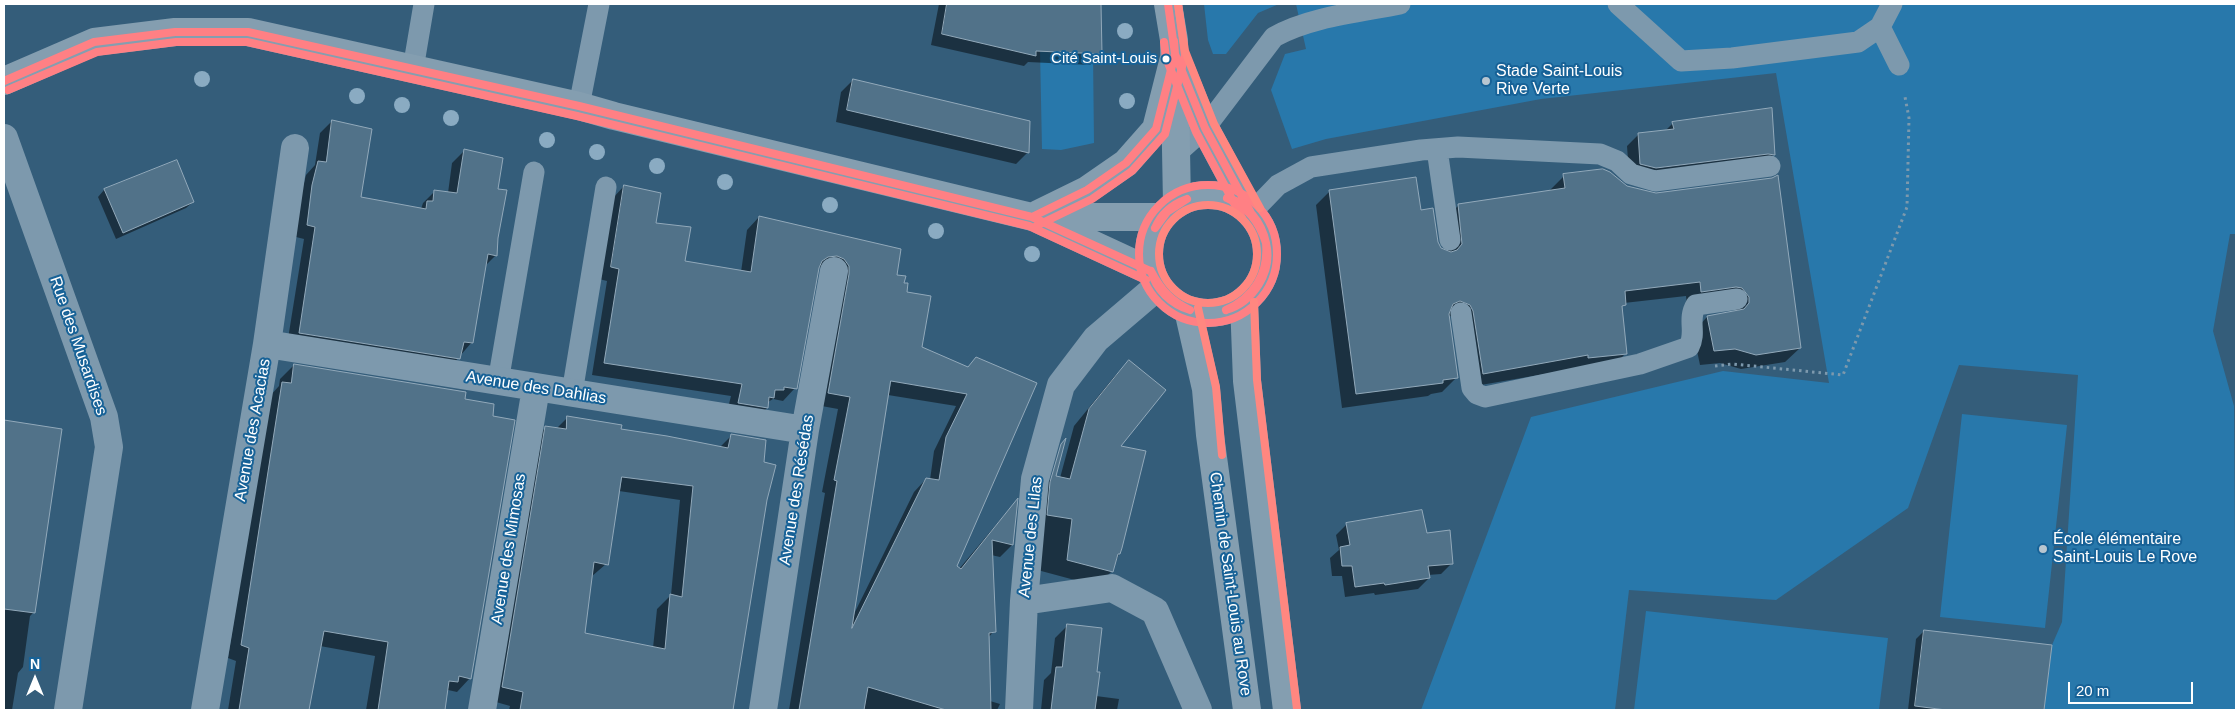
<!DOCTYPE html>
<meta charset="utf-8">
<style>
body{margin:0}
#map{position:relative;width:2240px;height:714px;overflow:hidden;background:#345d7a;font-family:Arial,sans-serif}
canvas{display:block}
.frame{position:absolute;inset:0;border:5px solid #fff;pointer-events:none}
.north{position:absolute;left:10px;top:654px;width:50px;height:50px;-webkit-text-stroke:4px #176297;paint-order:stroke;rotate:0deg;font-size:14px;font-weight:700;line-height:20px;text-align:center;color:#fff}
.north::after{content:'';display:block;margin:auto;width:18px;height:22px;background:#fff;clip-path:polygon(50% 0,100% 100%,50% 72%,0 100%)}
.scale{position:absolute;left:2068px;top:682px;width:125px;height:22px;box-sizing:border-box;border:2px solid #fff;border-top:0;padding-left:6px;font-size:15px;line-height:18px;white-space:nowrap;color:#fff;-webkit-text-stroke:4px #176297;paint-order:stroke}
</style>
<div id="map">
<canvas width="2240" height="714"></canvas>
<div class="frame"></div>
<div class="north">N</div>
<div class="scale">20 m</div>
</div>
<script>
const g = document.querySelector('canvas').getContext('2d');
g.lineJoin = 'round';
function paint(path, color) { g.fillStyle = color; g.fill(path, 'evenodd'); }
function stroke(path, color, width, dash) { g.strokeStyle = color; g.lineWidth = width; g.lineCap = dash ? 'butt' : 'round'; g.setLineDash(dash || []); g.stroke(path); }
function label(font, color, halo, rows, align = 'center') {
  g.font = font + ' Arial,sans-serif'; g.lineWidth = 4; g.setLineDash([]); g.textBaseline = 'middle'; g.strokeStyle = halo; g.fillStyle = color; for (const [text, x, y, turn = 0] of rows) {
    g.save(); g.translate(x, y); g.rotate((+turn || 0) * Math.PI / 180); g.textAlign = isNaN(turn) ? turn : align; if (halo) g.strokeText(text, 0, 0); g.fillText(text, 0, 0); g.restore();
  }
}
paint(new Path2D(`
 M1204 4H1279L1258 13 1226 54H1213L1208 40Z
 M1296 4H2236V234H2230L2213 331 2234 406 2236 710H2044L2052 645 2062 622 2078 375 1959 365 1908 508 1776 600 1629 590 1615 710H1421L1531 417 1723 371 1829 383 1776 73 1541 99 1326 139 1292 149 1271 90 1285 54 1306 49Z
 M1040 51 1093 54 1094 143 1061 150 1042 149Z
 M1962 414 2067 425 2045 628 1940 617Z
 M1646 611 1888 638 1879 710H1634Z`), '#2878ab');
paint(new Path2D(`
 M939 4H1100L1101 53 1090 65 1028 62 1024 66 931 45Z
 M853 80 1028 152 1016 164 836 122 841 92Z
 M1771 110 1774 154 1763 165 1629 174 1627 146 1638 135 1664 132 1673 123Z
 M332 121 360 198 421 209 423 203 435 191 448 193 452 163 464 151 497 190 496 255 484 267 472 342 447 371 287 345 304 239 296 237 300 198 306 175 315 165 320 133Z
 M176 161 193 202 186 208 116 239 98 197 104 190Z
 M1564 176 1656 195 1800 348 1785 362 1741 369 1720 363 1700 365 1693 332 1707 317 1736 312 1728 301 1687 305 1686 296 1624 303 1621 308 1626 353 1612 367 1574 369 1469 387 1456 319 1448 315 1457 377 1442 392 1431 394 1428 396 1342 408 1316 205 1330 191 1420 211 1440 249 1447 252 1444 220 1458 206 1550 192V190Z
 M624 186 683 262 741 272 747 230 759 217 896 276 903 284 921 347 967 368 976 358 955 567 959 569 1016 501 1012 545 1000 557 991 555 994 631 988 638 990 701 1000 704 997 710H789L825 493 822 492 838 409 816 405 823 267 817 268 795 388 783 401 773 399 768 402 767 408 755 420 726 416 731 396 592 375 607 281 599 279 612 199ZM888 395 956 406 934 451 930 480 926 479 914 492 854 614Z
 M1129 362 1119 447V554L1112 571 1097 586 1030 568 1038 492 1053 477 1060 478 1074 426 1114 377Z
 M294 365 470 678 457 692 448 690 446 692 443 710H366L375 656 320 646 308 710H228L236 661 228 658 269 397 279 386 280 379Z
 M568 417 620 430 720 447 732 435 763 463 765 499 732 710H611L592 708V710H509L510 706 489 700 532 441 546 427 556 429ZM619 491 680 500 671 595 657 609 653 648 584 634 591 577 606 564Z
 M4 422 60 430 33 613 30 616 23 667 18 673 12 710H4Z
 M1347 524 1426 535 1452 563 1441 574 1428 575 1429 578 1418 589 1375 595 1374 593 1345 597 1342 576H1332L1330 558 1339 550 1336 535Z
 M1067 626 1095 673 1096 696 1119 699 1117 710H1041L1044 680 1051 673 1055 638Z
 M1924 631 2050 646 2044 710H1908L1916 639Z`), '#0007');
const building = new Path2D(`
 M947 4H1101L1102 54 1036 51V56L942 34Z
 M853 79 1030 121 1029 153 847 110Z
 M1772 108 1775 155 1768 154 1656 168 1640 164 1638 133 1674 129 1672 122Z
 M332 120 372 129 361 197 426 209 427 201H433L434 190 457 193 464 149 503 158 498 189 507 190 498 238 497 256 488 254 473 343 464 342 460 359 299 333 315 227 307 225 312 185 318 161 326 162Z
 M177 160 194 202 123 233 104 189Z
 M1603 169 1610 172 1627 186 1656 193 1772 178 1778 175 1801 348 1756 355 1735 349 1714 351 1707 316 1744 309 1749 303V297L1742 288 1736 287 1701 292 1700 282 1625 291 1626 305 1622 306 1627 354 1588 358V355L1483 374 1473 311 1470 305 1460 301 1453 304 1449 314 1458 378 1443 380V383L1356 394 1329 190 1416 177 1421 210 1433 208 1438 242 1441 248 1451 252 1457 250 1462 244 1458 204 1565 188 1563 174Z
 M624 185 661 193 656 223 691 227 685 261 751 272 759 216 901 249 897 275 906 276 904 283H908L907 292 931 296 922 347 968 367 976 357 1037 383 957 566 961 569 1018 498 1013 545 992 540 996 632 989 633 991 710H946L868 687 864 710H799L837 481 834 480 850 397 828 393 849 274V266L844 259 837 256 828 257 822 261 819 268 797 389 784 387V390H775L774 398 769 397 768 408 738 403 742 384 604 363 619 269 611 267ZM891 381 967 394 946 437 939 480 926 478 852 628Z
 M1129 360 1166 390 1121 446 1146 451 1122 548 1120 554H1118L1113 572 1067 560 1072 519 1047 515 1050 482 1061 444 1066 438 1056 476 1070 479 1089 409Z
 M294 364 466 392 465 399 494 404 493 416 515 420 471 679 459 676 458 682 449 681 445 710H378L388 642 324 631 309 710H239L249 648 241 645 282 382 291 383Z
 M567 416 622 425 621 429 667 436 728 448 731 434 766 440 764 462 776 465 767 500 733 710H520L523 692 502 687 545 426 566 429ZM622 477 693 486 682 597 670 594 665 649 585 633 594 562 608 565Z
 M4 420 62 429 35 613 4 609Z
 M1422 510 1427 533 1450 530 1453 564 1428 566 1430 578 1385 585 1384 583 1355 587 1352 566H1342L1340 547 1350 545 1346 523Z
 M1067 624 1102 628 1097 672H1100L1095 710H1051L1056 667H1062Z
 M1924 630 2052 645 2044 710H1946L1915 706Z`);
paint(building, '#517289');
stroke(building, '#92a9ba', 1);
stroke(new Path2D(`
 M1715 366 1733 364 1843 375 1907 207 1909 118 1905 97`), '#7d99ad', 3, [2.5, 4]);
stroke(new Path2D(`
 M1618 4 1681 61 1732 58 1858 42 1880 27 1892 4
 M1880 27 1899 65
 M413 69 424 4
 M579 106 599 4
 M1437 149 1450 240
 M1176 154 1205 128 1274 37C1309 17 1360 12 1400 4
 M1251 213 1278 185 1311 167 1421 150 1458 147 1600 154 1617 161 1631 174 1655 181 1770 166
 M1461 313 1472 388 1477 394 1485 397 1640 364 1689 347C1697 332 1687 320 1696 305L1737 299
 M498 382 534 172
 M572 393 606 187`), '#7d99ad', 21);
stroke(new Path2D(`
 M4 138 104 417 109 447 68 710
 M267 344 805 430
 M1024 601 1112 588 1155 611 1198 710
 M205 710 267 344 295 148
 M482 710 536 388
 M763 710 805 430 834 271
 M1019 710 1024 601 1035 479 1061 385 1096 339 1157 287`), '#7d99ad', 28);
stroke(new Path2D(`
 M1168 4 1174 40 1177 204
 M1181 69 1205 128 1250 212
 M4 81 94 42 175 32H248L579 106 614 116 1032 217H1162
 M1149 254a59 59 0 1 1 118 0a59 59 0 1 1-118 0Z
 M1038 214 1087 190 1126 163 1156 129 1175 54
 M1040 220 1150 271
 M1244 302 1247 381 1287 710
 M1188 310 1206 389 1210 435 1247 710`), '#849eb0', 28);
stroke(new Path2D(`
 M1174 41 1175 54 1205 128 1251 213
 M4 81 94 42 175 32H248L579 106 1032 217 1150 271
 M1227 198C1247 203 1262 223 1266 243
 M1227 198C1248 207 1259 222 1266 243
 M1032 217 1087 190 1126 163 1156 129 1175 54 1168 4
 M1155 228C1161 214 1173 204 1187 199
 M1155 228 1167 212 1187 199
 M1151 271C1161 290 1171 301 1190 310
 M1151 271C1156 290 1171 304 1190 310
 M1226 310C1253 298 1269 274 1266 243
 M1226 310C1253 302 1273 272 1266 243`), '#ff8084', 8);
stroke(new Path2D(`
 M1164 42 1166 58 1196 132 1242 218
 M8 90 97 52 176 42H247L577 116 1029 226 1146 280
 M1139 254a69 69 0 1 1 138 0a69 69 0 1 1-138 0Z
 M1036 226 1092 199 1132 171 1165 134 1185 55 1178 4`), '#ff8084', 8);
stroke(new Path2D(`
 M1178 4 1185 51 1214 124 1260 208
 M1159 254a49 49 0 1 1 98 0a49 49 0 1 1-98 0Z
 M1254 302 1257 380 1297 709
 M1198 308 1216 387 1222 455`), '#ff8780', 8);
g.fillStyle = '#8aabc2';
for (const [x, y] of [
 [1125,31],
 [202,79],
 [357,96],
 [1127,101],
 [402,105],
 [451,118],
 [547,140],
 [597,152],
 [657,166],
 [725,182],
 [830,205],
 [936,231],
 [1032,254]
]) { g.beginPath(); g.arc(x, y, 8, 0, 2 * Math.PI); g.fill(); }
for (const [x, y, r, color] of [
 [1166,59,4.5,"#fff"],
 [1486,81,5,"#b8c6d0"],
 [2043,549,5,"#b8c6d0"]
]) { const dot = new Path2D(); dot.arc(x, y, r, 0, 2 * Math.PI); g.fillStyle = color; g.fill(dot); stroke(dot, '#176297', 2); }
label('15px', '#fff', '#176297', [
 ["Cité Saint-Louis",1157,59]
], 'right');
label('16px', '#fff', '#176297', [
 ["Stade Saint-Louis",1496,72],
 ["Rive Verte",1496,90],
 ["École élémentaire",2053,540],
 ["Saint-Louis Le Rove",2053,558]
], 'left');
label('16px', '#fff', '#176297', [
 ["Rue des Musardises",78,346,71],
 ["Avenue des Dahlias",536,388,9],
 ["Avenue des Acacias",253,430,-80],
 ["Avenue des Résédas",797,490,-81],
 ["Avenue des Lilas",1031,537,-84],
 ["Avenue des Mimosas",509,549,-81],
 ["Chemin de Saint-Louis au Rove",1230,584,82]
]);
</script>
